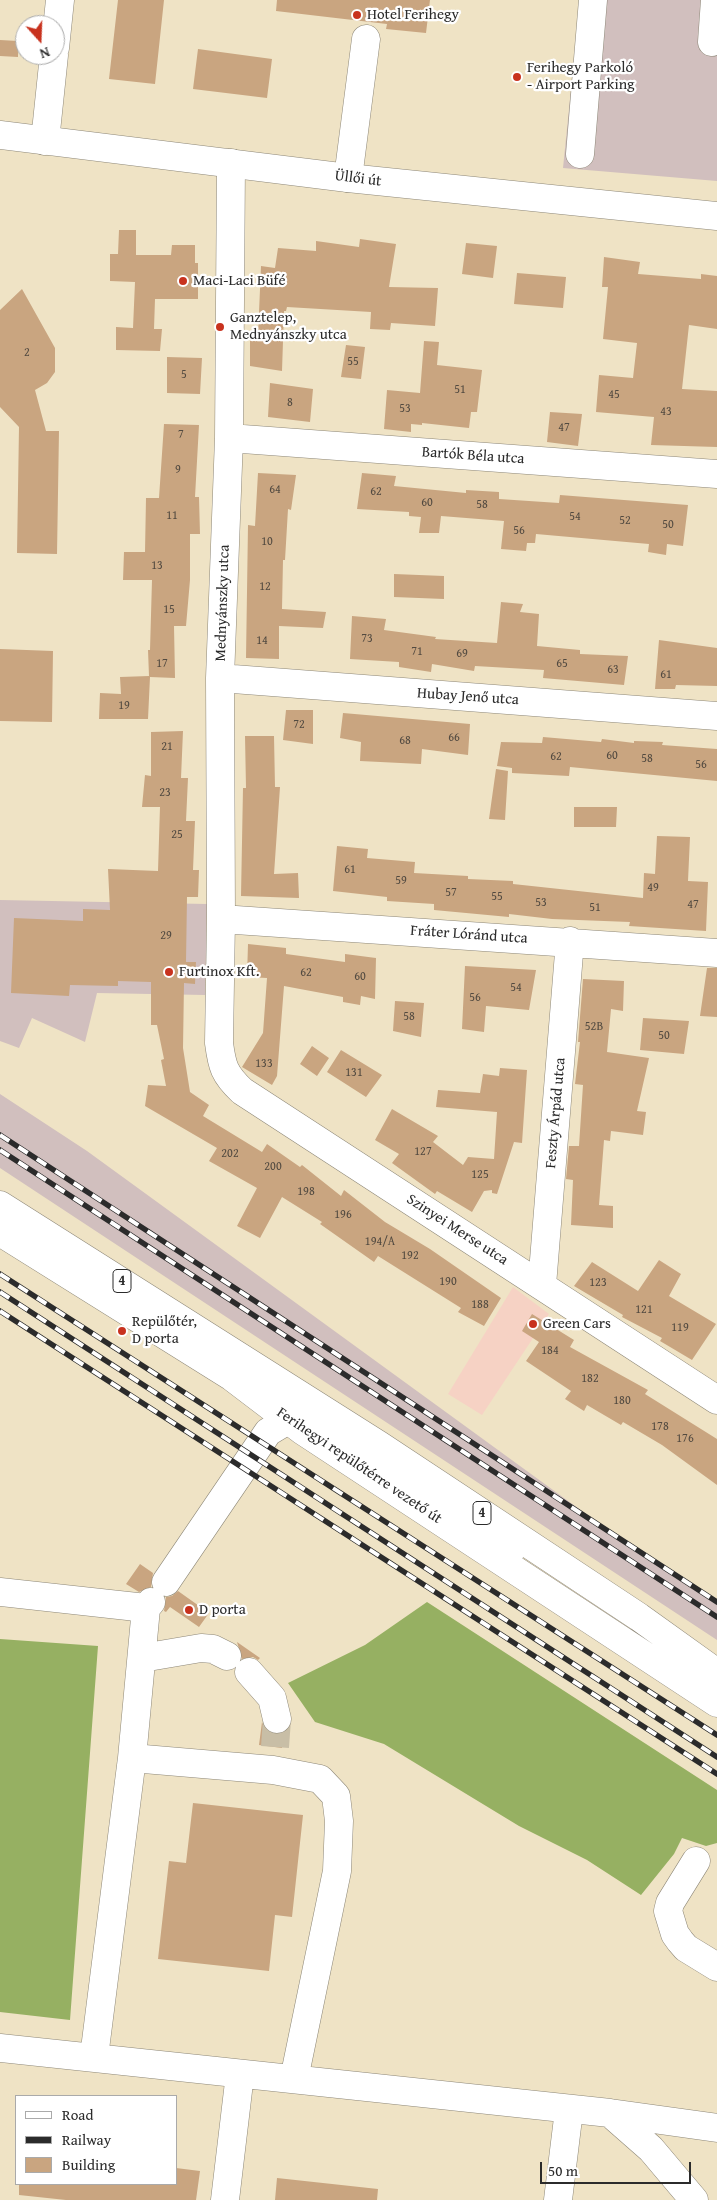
<!DOCTYPE html>
<meta charset="utf-8">
<style>
body{margin:0}
#map{position:relative;width:717px;height:2200px;overflow:hidden;background:#efe3c5;font-family:"Gentium Book Plus",serif}
canvas{display:block}
.legend{position:absolute;left:15px;top:2095px;width:162px;height:90px;box-sizing:border-box;background:#fff;border:1px solid #aaa;margin:0;padding:6px 9px;list-style:none;font-size:15px;color:#2b2b2b}
.legend li{display:flex;align-items:center;gap:10px;height:25px}
.legend b{width:25px;border:1px solid #aaa}
.north{position:absolute;left:15px;top:15px;width:50px;height:50px;box-sizing:border-box;background:#fff;border:1px solid #aaa;border-radius:50%;rotate:160deg;font-size:14px;font-weight:700;line-height:20px;text-align:center;color:#2b2b2b}
.north::after{content:'';display:block;margin:auto;width:18px;height:22px;background:#c8321e;clip-path:polygon(50% 0,100% 100%,50% 72%,0 100%)}
.scale{position:absolute;left:540px;top:2162px;width:151px;height:22px;box-sizing:border-box;border:2px solid #2b2b2b;border-top:0;padding-left:6px;font-size:15px;line-height:18px;white-space:nowrap;color:#2b2b2b;-webkit-text-stroke:4px #fff;paint-order:stroke}
</style>
<div id="map">
<canvas width="717" height="2200"></canvas>
<ul class="legend">
<li><b style="height:6px;background:#fff"></b>Road</li>
<li><b style="height:6px;background:#2b2b2b"></b>Railway</li>
<li><b style="height:14px;background:#c9a580"></b>Building</li>
</ul>
<div class="north">N</div>
<div class="scale">50 m</div>
</div>
<script>
const g = document.querySelector('canvas').getContext('2d');
g.lineJoin = 'round';
function paint(path, color) { g.fillStyle = color; g.fill(path, 'evenodd'); }
function stroke(path, color, width, dash) { g.strokeStyle = color; g.lineWidth = width; g.lineCap = dash ? 'butt' : 'round'; g.setLineDash(dash || []); g.stroke(path); }
function label(font, color, halo, rows, align = 'center') {
  g.font = font + ' "Gentium Book Plus",serif'; g.lineWidth = 4.5; g.setLineDash([]); g.textBaseline = 'middle'; g.strokeStyle = halo; g.fillStyle = color; for (const [text, x, y, turn = 0] of rows) {
    g.save(); g.translate(x, y); g.rotate((+turn || 0) * Math.PI / 180); g.textAlign = isNaN(turn) ? turn : align; if (halo) g.strokeText(text, 0, 0); g.fillText(text, 0, 0); g.restore();
  }
}
paint(new Path2D(`
 M513 1287 549 1314 482 1415 448 1394Z`), '#f6d2c4');
paint(new Path2D(`
 M580 0H717V181L563 168Z
 M0 900 207 904 205 995 97 993 85 1042 32 1018 19 1048 0 1041Z
 M0 1094 87 1151 641 1554 717 1602V1640L0 1168Z`), '#d1bfbe');
paint(new Path2D(`
 M427 1602 717 1790V1843L706 1846 682 1838 674 1854 641 1895 587 1860 519 1826 384 1744 315 1722 288 1683 365 1645Z
 M0 1639 98 1646 70 2020 0 2012Z`), '#96b062');
paint(new Path2D(`
 M118 0H164L155 84 109 79Z
 M277 0H430L426 33 386 29 387 24 276 11Z
 M0 40 18 41V57L0 56Z
 M198 49 272 59 267 98 193 89Z
 M119 230H136V255H171L172 245H195V263H198V299H155L154 329H162L160 351 116 350V327L133 328 135 282 110 281V254H118Z
 M360 239 396 244 389 287 438 288 435 326 391 323 390 330 370 329 371 312 287 307 286 311H284L282 371 250 366V335L258 336 261 266 275 268 278 248 316 251V241L359 247Z
 M466 243 497 246 493 278 462 274Z
 M604 257 640 262 638 274 701 279V274L717 276V329L689 325 682 389 717 391V447L651 445 654 417 596 412 599 375 633 378 637 343 603 339 608 287H602Z
 M517 273 566 277 563 308 514 304Z
 M22 289 55 348V372L47 383 35 390 46 431H59L57 554 17 553 19 427 0 407V310Z
 M424 341 439 342 437 365 482 370 477 412H471L469 428 422 423V425L411 424V432L384 429 387 390 420 393Z
 M346 345 365 347 361 379 341 377Z
 M167 357 202 358 200 394 167 393Z
 M270 383 313 389 310 422 268 417Z
 M550 412 582 414 578 446 547 442Z
 M164 424 199 425 195 497H199L200 534H190V580L186 626H174L175 678 150 677 148 719H99L100 693 121 694 120 677 149 676 148 650H150L152 580H123L124 552H145L146 498H159Z
 M258 473 296 475 291 510 288 509 285 560H283L282 609 326 612 323 628 279 626V659L246 658 248 525 255 526Z
 M362 473 396 476 394 486 466 493V490L499 492V499L559 503 560 495 688 505 683 546 667 544 666 555 648 552 649 544 536 534 535 543H527L526 551 501 549 504 521 441 516 439 533H419L421 517 409 516V512L357 509Z
 M394 574 444 576V599L394 597Z
 M501 602 523 604 520 612 539 614 537 646 580 650V654L628 656 624 685 543 678 544 670 475 666 474 671 432 664 431 672 399 667V662L350 659 352 616 386 619 384 630 436 637 435 639 497 643Z
 M659 640 717 648V686L676 685 675 689H655Z
 M0 649 53 651 52 722 0 721Z
 M286 710H313V744L283 740Z
 M343 713 470 724 468 755 422 749 421 764 360 761 361 742 340 738Z
 M183 731 181 778H188L186 821H195L193 870H199L198 897H187L186 962H196L195 984 184 983 183 1048 190 1092 209 1105 203 1116 262 1152 267 1144 300 1167 302 1165 341 1196 344 1190 385 1222 430 1249 501 1298 484 1326 458 1312 461 1308 378 1256 374 1262 320 1224 322 1222 282 1197 260 1238 237 1226 257 1188 209 1161 217 1148 145 1106 148 1085 166 1086 161 1060 164 1059 157 1025H151V982L118 981V986L70 985 69 996 11 993 14 918 83 921V909L110 910 108 869 158 871 160 807H142L145 775 151 776V732Z
 M245 736H274L275 787H280L274 874 298 873 299 898 241 896 243 788H246Z
 M543 737 601 742 602 739 634 743V741L663 742 662 745 717 749V781L570 767 569 776 512 773V768L497 766 501 742 542 743Z
 M496 769 508 771 505 820 489 819Z
 M574 807H617L616 827H574Z
 M657 836 690 837 688 881 708 882 706 931 629 926 630 922 552 919 509 914V917L434 910V904L387 901V897L333 891 337 846 368 849 367 858 415 862 414 873 468 876V879L513 881V884L643 898 644 873 655 874Z
 M248 944 286 948V954L345 962V954L376 958 375 999 361 996 360 1005 343 1002V997L284 986 277 1076 272 1085 242 1067 263 1033 267 978 247 977Z
 M465 966 536 970 529 1010 486 1006 484 1032 462 1029Z
 M707 968H717V1017L700 1016Z
 M583 979 624 981 623 1011 611 1009 607 1052 649 1058 637 1111 646 1112 643 1135 611 1131 610 1141 604 1140 599 1205 613 1206V1228L571 1225 573 1180 566 1179 569 1146H579L583 1085 575 1084 580 1042H578Z
 M395 1001 424 1003 421 1037 393 1031Z
 M643 1018 689 1021 684 1054 640 1050Z
 M312 1046 329 1058 317 1076 300 1064Z
 M341 1050 382 1075 366 1097 327 1072Z
 M500 1068 527 1070 522 1143 514 1142 497 1194 492 1193V1190L484 1191 472 1212 437 1191 435 1194 392 1163 399 1154 375 1140 392 1109 438 1136 433 1142 463 1165 468 1157 494 1159 497 1112 436 1107 438 1090 480 1093 483 1074 499 1076Z
 M659 1260 681 1274 669 1296 716 1324 692 1360 660 1341 662 1338 622 1317 623 1315 574 1286 592 1262 638 1291Z
 M532 1314 574 1340 570 1347 648 1390 645 1394 717 1439V1485L662 1445 623 1422 621 1425 587 1405 584 1411 565 1399 571 1391 526 1361 539 1342 522 1331Z
 M140 1564 153 1573 151 1587 139 1592 126 1584Z
 M178 1591 209 1613 199 1627 170 1607 166 1612 164 1611 166 1597 172 1596Z
 M237 1642 260 1658 258 1660 253 1657 242 1659Z
 M262 1722 265 1729 272 1734 284 1732 282 1748 259 1745Z
 M193 1803 303 1815 292 1917 275 1915 269 1971 158 1959 169 1861 186 1863Z
 M176 2168 200 2171 196 2200H66L19 2195V2184H176Z
 M277 2178 378 2189 377 2200H275Z`), '#c9a580');
stroke(new Path2D(`
 M275 1747 277 1719`), '#c8bea6', 28, [28, 14]);
const minor = new Path2D(`
 M712 42 715 0
 M55 48 60 0
 M45 141 54 55
 M580 154 593 0
 M231 163 229 438 220 678 221 919 219 1043C222 1066 224 1074 242 1091L717 1400
 M348 178 366 39
 M229 438 717 474
 M220 678 717 716
 M221 919 717 953
 M542 1285 570 941
 M166 1582 268 1432 288 1420 307 1417 512 1549
 M0 1592 146 1608
 M142 1658 201 1648 213 1649 227 1656
 M249 1672 272 1698 277 1719
 M132 1758 273 1770 320 1779 336 1796 339 1821 337 1871 294 2079
 M696 1861 670 1903 668 1911 675 1934 680 1941 686 1948 717 1967
 M0 2048 610 2113 717 2128
 M94 2057 132 1758 146 1608 151 1602
 M610 2113 651 2149 694 2200
 M225 2200 240 2074
 M558 2200 569 2110`);
const major = new Path2D(`
 M0 135 348 178 717 216
 M0 1205 379 1445 639 1617 717 1673
 M0 1232 232 1377 303 1431 717 1703`);
stroke(minor, '#8d8778', 29);
stroke(major, '#8d8778', 29);
stroke(minor, '#fff', 28);
stroke(major, '#fff', 28);
const rail = new Path2D(`
 M0 1135 717 1602
 M0 1150 717 1617
 M0 1274 717 1735
 M0 1292 717 1757
 M0 1311 717 1774`);
stroke(rail, '#2b2b2b', 5.5);
stroke(rail, '#fff', 4, [11]);
for (const [x, y, r, color] of [
 [357,15,5,"#c8321e"],
 [517,77,5,"#c8321e"],
 [183,281,5,"#c8321e"],
 [220,327,5,"#c8321e"],
 [169,972,5,"#c8321e"],
 [533,1324,5,"#c8321e"],
 [122,1331,5,"#c8321e"],
 [189,1610,5,"#c8321e"]
]) { const dot = new Path2D(); dot.arc(x, y, r, 0, 2 * Math.PI); g.fillStyle = color; g.fill(dot); stroke(dot, '#fff', 2); }
label('12px', '#524a40', null, [
 ["2",27,353],
 ["55",353,362],
 ["5",184,375],
 ["51",460,390],
 ["45",614,395],
 ["8",290,403],
 ["53",405,409],
 ["43",666,412],
 ["47",564,428],
 ["7",181,435],
 ["9",178,470],
 ["64",275,490],
 ["62",376,492],
 ["60",427,503],
 ["58",482,505],
 ["11",172,516],
 ["54",575,517],
 ["52",625,521],
 ["50",668,525],
 ["56",519,531],
 ["10",267,542],
 ["13",157,566],
 ["12",265,587],
 ["15",169,610],
 ["73",367,639],
 ["14",262,641],
 ["71",417,652],
 ["69",462,654],
 ["17",162,664],
 ["65",562,664],
 ["63",613,670],
 ["61",666,675],
 ["19",124,706],
 ["72",299,725],
 ["66",454,738],
 ["68",405,741],
 ["21",167,747],
 ["60",612,756],
 ["62",556,757],
 ["58",647,759],
 ["56",701,765],
 ["23",165,793],
 ["25",177,835],
 ["61",350,870],
 ["59",401,881],
 ["49",653,888],
 ["57",451,893],
 ["55",497,897],
 ["53",541,903],
 ["47",693,905],
 ["51",595,908],
 ["29",166,936],
 ["62",306,973],
 ["60",360,977],
 ["54",516,988],
 ["56",475,998],
 ["58",409,1017],
 ["52B",594,1027],
 ["50",664,1036],
 ["133",264,1064],
 ["131",354,1073],
 ["127",423,1152],
 ["202",230,1154],
 ["200",273,1167],
 ["125",480,1175],
 ["198",306,1192],
 ["196",343,1215],
 ["194/A",380,1242],
 ["192",410,1256],
 ["190",448,1282],
 ["123",598,1283],
 ["188",480,1305],
 ["121",644,1310],
 ["119",680,1328],
 ["184",550,1351],
 ["182",590,1379],
 ["180",622,1401],
 ["178",660,1427],
 ["176",685,1439]
]);
for (const [x, y, w] of [
 [122,1281,18],
 [482,1513,18]
]) { const box = new Path2D(); box.roundRect(x - w / 2, y - 11.5, w, 23, 4); g.fillStyle = '#fff'; g.fill(box); stroke(box, '#2b2b2b', 1); }
label('bold 14px', '#2b2b2b', null, [
 ["4",122,1281],
 ["4",482,1513]
]);
label('15px', '#2b2b2b', '#fff', [
 ["Hotel Ferihegy",367,15],
 ["Ferihegy Parkoló",527,68],
 ["- Airport Parking",527,85],
 ["Maci-Laci Büfé",193,281],
 ["Ganztelep,",230,318],
 ["Mednyánszky utca",230,335],
 ["Furtinox Kft.",179,972],
 ["Repülőtér,",132,1322],
 ["D porta",132,1339],
 ["Green Cars",543,1324],
 ["D porta",199,1610]
], 'left');
label('15px', '#2b2b2b', '#fff', [
 ["Üllői út",358,179,7],
 ["Bartók Béla utca",473,456,4],
 ["Mednyánszky utca",223,603,-88],
 ["Hubay Jenő utca",468,697,4],
 ["Fráter Lóránd utca",469,935,4],
 ["Feszty Árpád utca",556,1113,-85],
 ["Szinyei Merse utca",457,1230,33],
 ["Ferihegyi repülőtérre vezető út",359,1466,34]
]);
</script>
